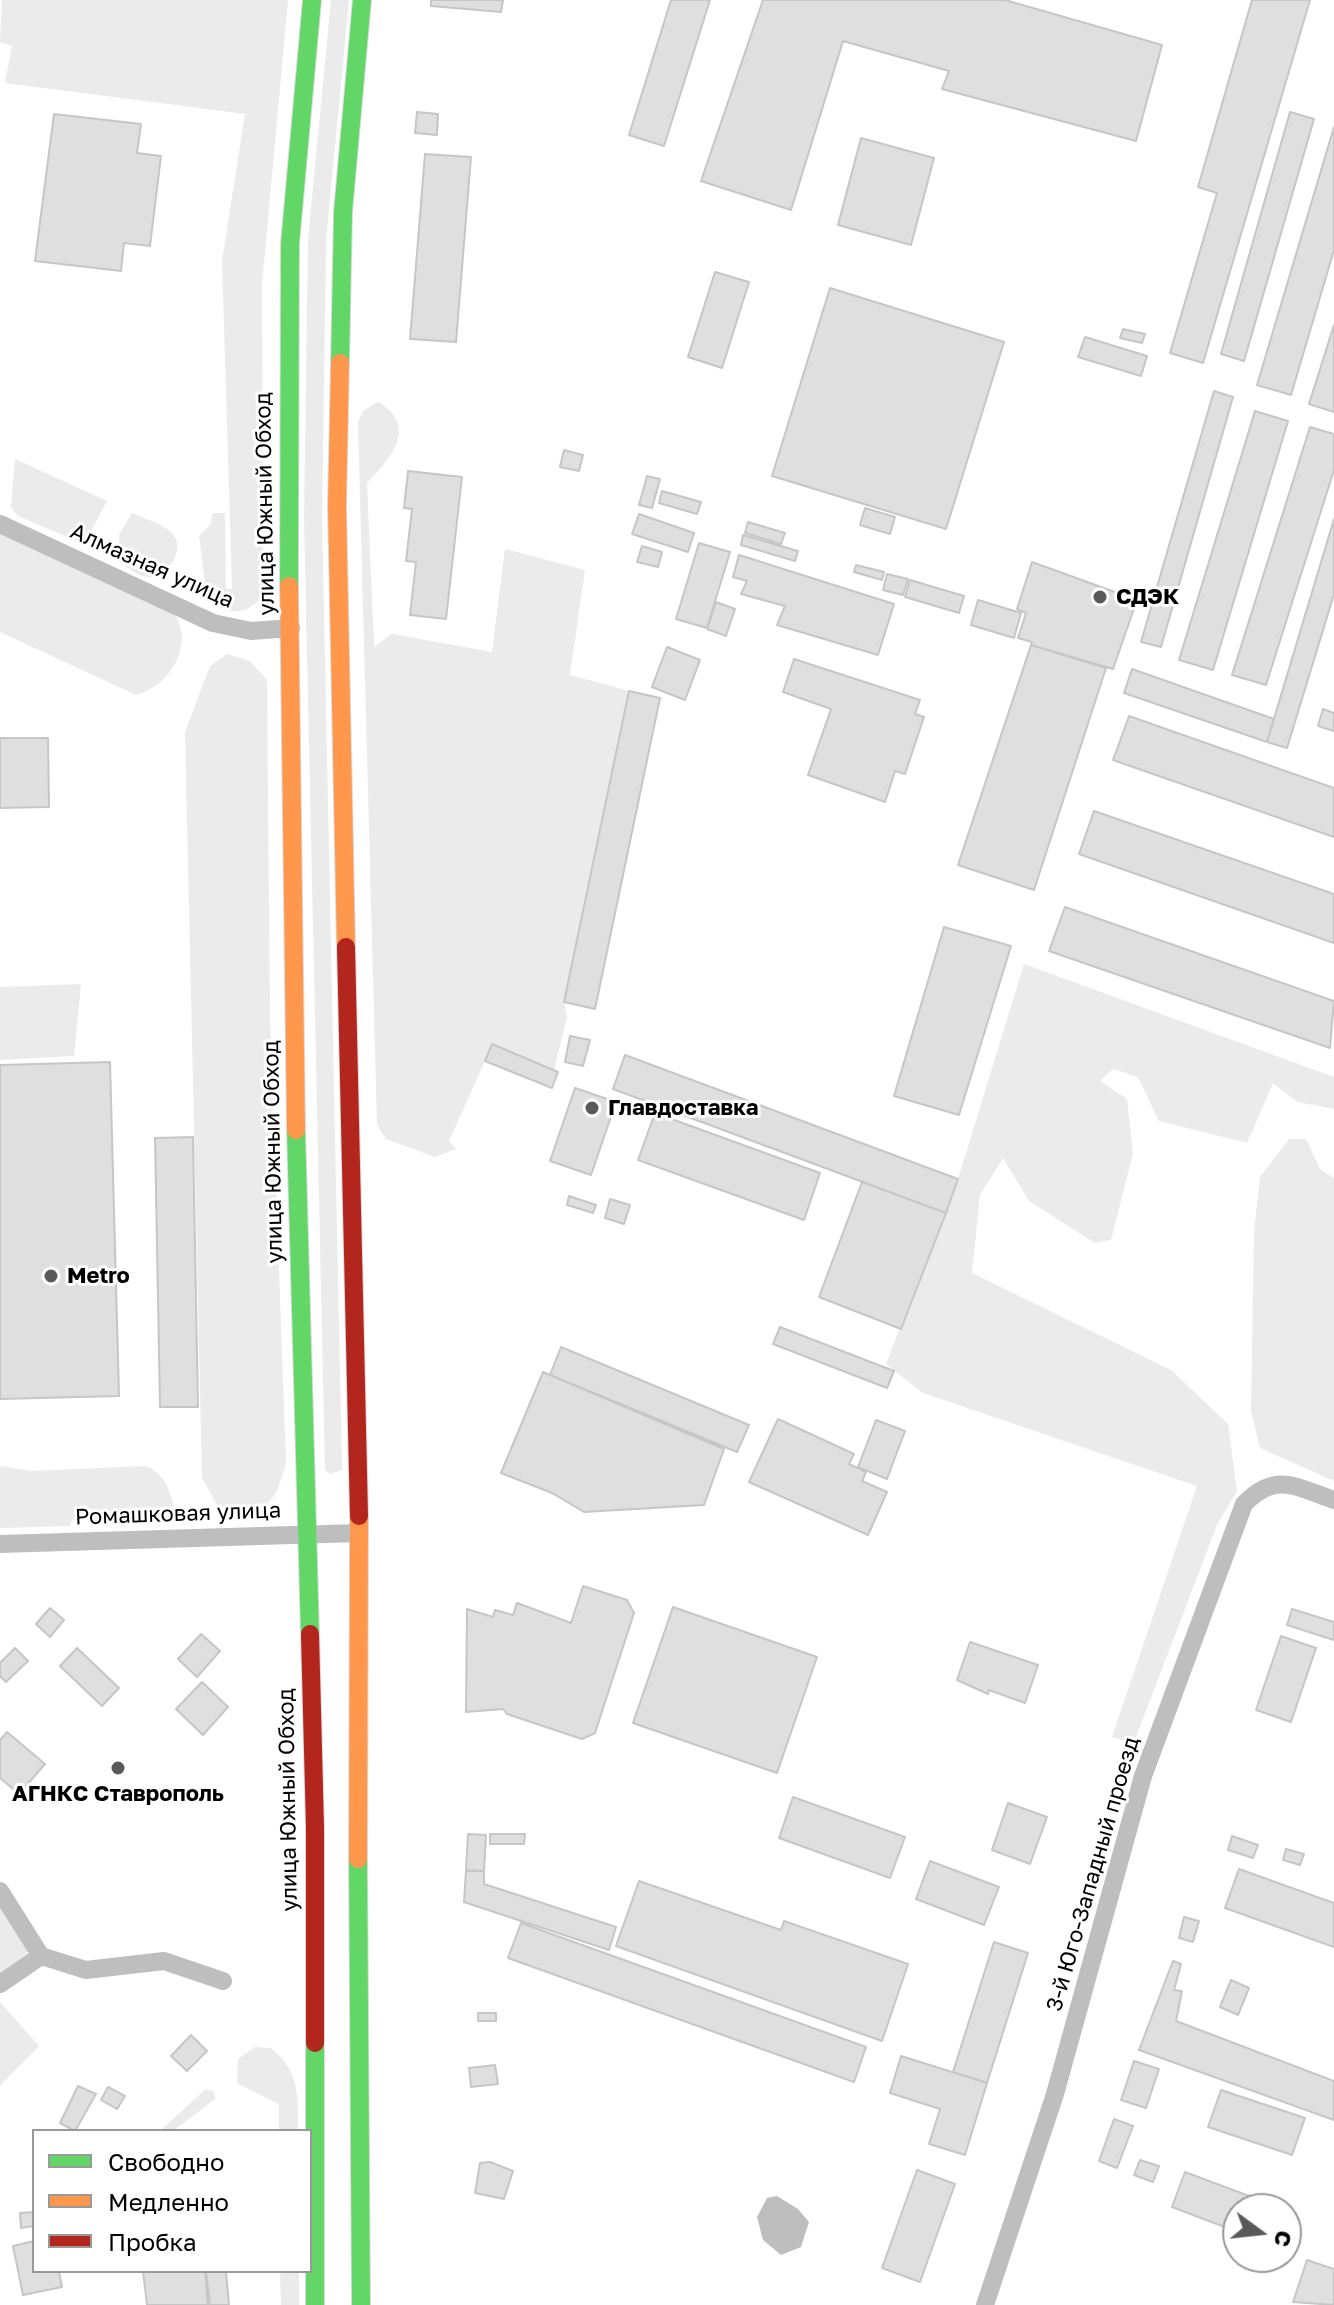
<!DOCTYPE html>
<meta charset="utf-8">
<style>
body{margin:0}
#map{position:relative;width:1334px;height:2305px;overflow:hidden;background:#fff;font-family:"Golos Text",sans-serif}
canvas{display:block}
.legend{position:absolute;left:32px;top:2129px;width:280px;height:144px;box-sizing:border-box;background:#fff;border:2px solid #999;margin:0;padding:10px 14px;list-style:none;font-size:24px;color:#000}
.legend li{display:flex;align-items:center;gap:16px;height:40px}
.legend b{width:40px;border:2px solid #999}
.north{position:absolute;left:1222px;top:2193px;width:80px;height:80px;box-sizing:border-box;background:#fff;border:2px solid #999;border-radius:50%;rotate:105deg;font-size:22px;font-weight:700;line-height:32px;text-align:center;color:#000}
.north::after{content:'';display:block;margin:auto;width:28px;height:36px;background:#595959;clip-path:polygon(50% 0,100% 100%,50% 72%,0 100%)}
</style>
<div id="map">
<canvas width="1334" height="2305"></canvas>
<ul class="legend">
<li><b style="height:10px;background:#63d668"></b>Свободно</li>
<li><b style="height:10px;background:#ff974d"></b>Медленно</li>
<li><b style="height:10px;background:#b3261e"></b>Пробка</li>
</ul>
<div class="north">С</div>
</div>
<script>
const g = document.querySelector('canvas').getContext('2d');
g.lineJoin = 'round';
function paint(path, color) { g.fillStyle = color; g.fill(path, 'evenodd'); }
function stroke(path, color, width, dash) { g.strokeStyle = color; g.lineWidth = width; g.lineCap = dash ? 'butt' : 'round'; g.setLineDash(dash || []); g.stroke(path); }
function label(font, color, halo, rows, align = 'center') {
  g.font = font + ' "Golos Text",sans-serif'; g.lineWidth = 6; g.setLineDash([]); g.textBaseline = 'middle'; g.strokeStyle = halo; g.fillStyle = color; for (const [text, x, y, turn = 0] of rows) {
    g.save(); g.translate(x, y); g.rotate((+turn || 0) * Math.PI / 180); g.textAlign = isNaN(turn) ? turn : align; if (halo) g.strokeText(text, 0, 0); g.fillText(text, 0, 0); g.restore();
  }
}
paint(new Path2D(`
 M2 0H288L262 284 263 570H271C268 606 236 625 207 600L199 536 210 525 213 513H225L226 589H232L222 261 245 114 5 83 12 46 0 42Z
 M331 0H349L326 240 322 518 342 1470 329 1474 325 1470 304 518 308 239Z
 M378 402C420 427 390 459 367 483L374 647 392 634 492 652 505 549 585 570 570 675 629 691 564 1002 567 1017 554 1070 492 1045 449 1141 456 1149 435 1157 386 1139 377 1125 358 422 363 411Z
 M15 459 107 501 90 533 77 541 18 516 11 507Z
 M132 513C143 518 163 524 172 533 187 548 167 581 147 577 138 576 127 567 119 562V535Z
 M0 533 174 613C195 645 170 686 136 695L0 632Z
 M227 654 250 661 267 680 270 1019 286 1464 277 1491 265 1508 238 1512 218 1506 202 1478 185 732 210 666Z
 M1024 964 1334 1077V1109L1297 1102 1273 1083 1247 1143 1159 1121 1138 1077 1113 1069 1100 1081 1127 1099 1133 1154 1111 1240 1095 1243 1029 1201 1003 1158 980 1195 972 1273 1171 1370 1228 1424 1237 1491 1217 1525 1136 1737 1127 1742 1112 1737 1197 1486 923 1393 886 1364 958 1179Z
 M81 984 74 1056 0 1060V987Z
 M1289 1139H1306L1320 1169 1334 1178V1481L1260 1448 1251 1411 1254 1232 1260 1177Z
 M0 1466 32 1471 145 1466C165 1474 168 1486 174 1506L150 1519 72 1520 70 1526 0 1528Z
 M0 1900 28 1943 27 1957 0 1976Z
 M0 2002 39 2046 0 2086Z
 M255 2047 271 2048C300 2071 298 2097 298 2131H279V2104L237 2083 238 2059Z
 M206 2089 214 2092 215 2099 173 2131H160Z
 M280 2271H299V2305H281Z`), '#ebebeb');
paint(new Path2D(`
 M777 2196 798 2209 809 2222 801 2247 781 2255 763 2240 757 2217 767 2198Z`), '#bebebe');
const building = new Path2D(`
 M431 0H503L501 12 431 6Z
 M671 0H710L664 146 629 135Z
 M763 0H1005L1162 45 1136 141 942 89 949 71 843 41 791 210 701 181Z
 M1252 0H1310L1203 363 1170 353 1217 193 1198 187Z
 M417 112 438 114 437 135 415 133Z
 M1290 112 1314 119 1244 361 1221 354Z
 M54 114 141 124 137 153 161 156 150 246 124 243 121 271 35 261Z
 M1334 127V250L1291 395 1257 385Z
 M861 138 934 158 911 245 838 225Z
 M425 154 471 157 456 342 410 339Z
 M715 272 749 282 722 368 688 357Z
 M830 288 1004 342 946 529 772 476Z
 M1334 325V412L1309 404Z
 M1123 329 1145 334 1142 343 1120 338Z
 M1085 337 1147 356 1141 376 1078 357Z
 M1214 391 1233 397 1161 647 1141 642Z
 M1255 411 1288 421 1213 670 1179 660Z
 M1310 427 1334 434V470L1266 685 1232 675Z
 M564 450 583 455 579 471 560 467Z
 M408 471 462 477 446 619 410 615 416 562 406 561 412 509 404 508Z
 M647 476 660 479 652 508 639 505Z
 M662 491 701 502 697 514 659 503Z
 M865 508 895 517 890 534 860 525Z
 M639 514 694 533 688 552 632 534Z
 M1334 519V594L1287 748 1267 742Z
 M748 522 785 533 781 544 745 533Z
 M743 535 798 551 795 561 741 545Z
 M699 543 730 552 707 628 676 619Z
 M642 546 662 552 658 567 637 562Z
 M739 555 894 604 878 655 777 625 785 606 741 594 747 581 733 577Z
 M1032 562 1137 600 1113 669 1031 645 1032 642 1018 638 1026 613 1017 609Z
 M856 565 884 572 882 580 854 572Z
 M887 574 908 579 903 595 883 590Z
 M910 580 964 596 959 613 905 597Z
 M978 600 1021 613 1014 638 971 625Z
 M716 602 735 609 726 636 707 629Z
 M1031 645 1106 668 1034 890 958 865Z
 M667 647 700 660 685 700 652 687Z
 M794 659 920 700 915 714 924 717 905 774 895 771 885 802 808 775 831 709 783 692Z
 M1132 669 1274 719 1267 742 1124 693Z
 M629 691 660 698 595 1009 564 1002Z
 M1323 709 1334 713V731L1318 726Z
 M1129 716 1334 788V837L1113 760Z
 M0 738H48L49 807 0 808Z
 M1094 811 1334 894V943L1079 854Z
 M1065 907 1334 1001 1330 1048 1049 951Z
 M944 927 1011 946 959 1115 894 1096Z
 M570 1036 590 1040 583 1066 565 1062Z
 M492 1044 558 1072 552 1088 485 1061Z
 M625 1055 958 1179 946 1213 613 1089Z
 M110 1062 119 1396 0 1399V1065Z
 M575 1088 616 1102 591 1175 550 1161Z
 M655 1113 820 1173 804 1220 638 1160Z
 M193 1137 198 1407H160L155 1138Z
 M862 1182 946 1213 901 1329 819 1297Z
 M569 1196 596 1205 593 1213 567 1205Z
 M610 1199 630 1205 624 1224 605 1218Z
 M780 1327 894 1371 887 1388 773 1344Z
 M561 1347 749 1425 737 1452 550 1375Z
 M543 1372 724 1449 704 1505 584 1512 552 1493 501 1473Z
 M778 1419 854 1454 849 1464 866 1472 862 1481 887 1492 868 1535 749 1482Z
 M876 1420 905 1431 887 1479 858 1467Z
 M583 1586 627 1600 634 1613 595 1733 582 1739 507 1714 503 1709 466 1712 467 1609 493 1617 495 1610 513 1615 517 1603 571 1623Z
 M673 1607 817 1657 777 1773 633 1723Z
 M50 1608 64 1620 50 1637 36 1624Z
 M1292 1609 1334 1622V1640L1287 1625Z
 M201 1634 220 1651 197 1677 178 1659Z
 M1281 1636 1316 1648 1291 1722 1256 1710Z
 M970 1642 1038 1665 1025 1703 989 1690 988 1694 957 1680Z
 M15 1648 28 1661 6 1682 0 1676V1663Z
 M77 1648 119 1688 102 1706 60 1666Z
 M202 1682 228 1707 203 1735 176 1709Z
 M7 1732 45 1764 19 1794 0 1778V1740Z
 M793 1797 905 1837 890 1878 779 1838Z
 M1008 1803 1047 1817 1030 1864 992 1850Z
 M468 1834 486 1835 484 1871 466 1870Z
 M490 1834H525L524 1844H490Z
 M1232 1836 1258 1845 1253 1858 1228 1850Z
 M1286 1849 1304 1854 1300 1865 1283 1860Z
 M930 1861 999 1887 984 1925 916 1899Z
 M1239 1869 1334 1903V1947L1225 1908Z
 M466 1871H484V1884L616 1927 609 1950 464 1902Z
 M639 1881 781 1930 784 1921 908 1964 882 2041 616 1946Z
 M1184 1917 1199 1921 1193 1942 1179 1938Z
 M521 1923 866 2047 854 2082 508 1958Z
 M994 1942 1028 1953 987 2083 953 2072Z
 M1173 1961 1181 1964 1174 1990 1182 1991 1176 2021 1334 2081V2120L1139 2050Z
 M1231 1980 1249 1988 1238 2015 1220 2007Z
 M478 2013H496V2021H478Z
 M191 2035 207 2051 187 2071 171 2056Z
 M901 2056 987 2083 965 2155 929 2144 940 2109 890 2093Z
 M1134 2061 1159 2069 1146 2108 1121 2100Z
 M495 2065 498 2084 471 2087 469 2068Z
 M78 2086 96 2094 75 2131 60 2123Z
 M108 2087 125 2096 117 2109 101 2100Z
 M1221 2090 1305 2118 1292 2155 1208 2127Z
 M1114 2119 1133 2126 1117 2168 1099 2161Z
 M1140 2160 1159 2166 1153 2182 1134 2175Z
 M490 2162 513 2171 504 2199 475 2193 480 2163Z
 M917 2170 955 2184 920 2282 882 2268Z
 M1185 2172 1265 2202 1263 2209H1238V2232L1172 2207Z
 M34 2212V2226L21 2228 20 2213Z
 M34 2241V2271H59L62 2287 23 2295 13 2246Z
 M1307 2260 1334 2269V2305L1293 2302Z
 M143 2271H205L208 2305H147Z
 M206 2271H226L229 2305H210Z`);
paint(building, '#dfdfdf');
stroke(building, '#c6c6c6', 2);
const fast = new Path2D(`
 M340 363 343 212 362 0
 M289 586 290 244 312 0
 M296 1130 310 1634
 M358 1859 361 2305
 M315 2043V2305`);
const slow = new Path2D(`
 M340 363 337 506 346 947
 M289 586 296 1130
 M358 1859 359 1516`);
const jam = new Path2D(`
 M346 947 359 1516
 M310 1634 315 1828V2043`);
stroke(fast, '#dbdbdb', 20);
stroke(slow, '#dbdbdb', 20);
stroke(jam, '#dbdbdb', 20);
stroke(new Path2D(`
 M0 524 213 623 251 631 291 628
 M0 1544 358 1533
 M0 1891 41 1956 86 1970 164 1961 223 1981
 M0 1984 41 1956
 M985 2305 1055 2094 1143 1776 1244 1504C1276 1471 1296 1487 1334 1500`), '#bebebe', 18);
stroke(fast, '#63d668', 18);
stroke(slow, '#ff974d', 18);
stroke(jam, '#b3261e', 18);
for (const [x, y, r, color] of [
 [1100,597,8,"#595959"],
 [592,1108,8,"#595959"],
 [51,1276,8,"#595959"],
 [118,1768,8,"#595959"]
]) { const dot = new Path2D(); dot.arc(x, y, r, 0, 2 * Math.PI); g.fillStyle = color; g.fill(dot); stroke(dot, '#fff', 3); }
label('22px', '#000', '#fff', [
 ["улица Южный Обход",265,504,-91],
 ["Алмазная улица",152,566,24],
 ["улица Южный Обход",273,1152,-91],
 ["Ромашковая улица",178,1514,-2],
 ["улица Южный Обход",288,1800,-91],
 ["3-й Юго-Западный проезд",1093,1874,-74]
]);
label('bold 22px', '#000', '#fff', [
 ["СДЭК",1116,597],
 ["Главдоставка",608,1108],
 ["Metro",67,1276],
 ["АГНКС Ставрополь",118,1794,"center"]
], 'left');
</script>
